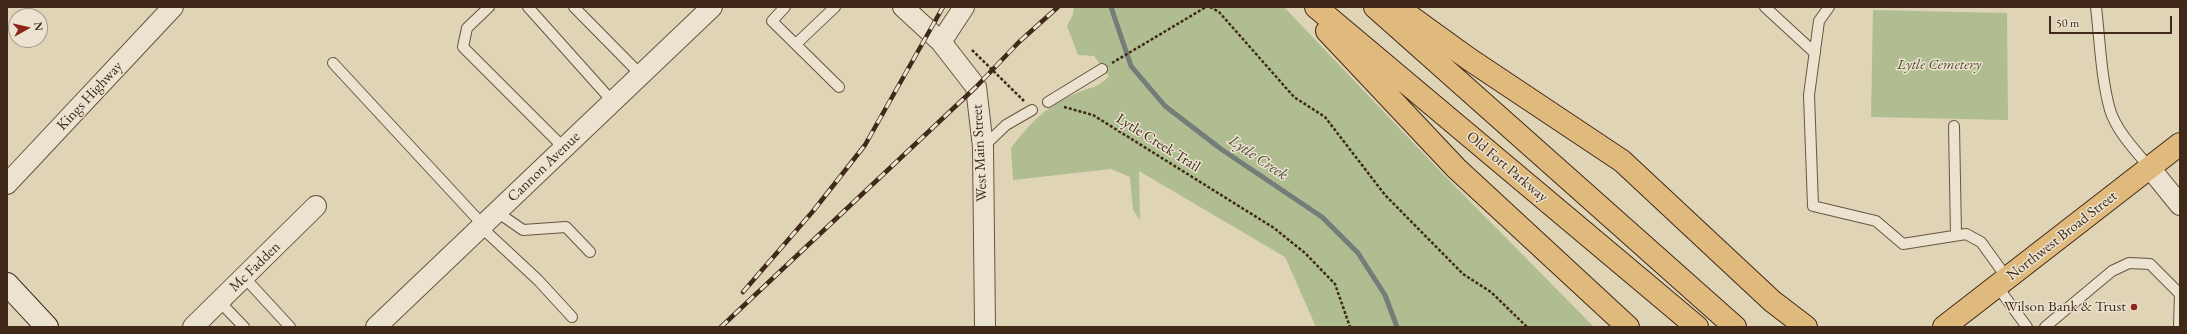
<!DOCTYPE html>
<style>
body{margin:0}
#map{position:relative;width:2187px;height:334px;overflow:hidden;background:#e0d4b7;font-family:"EB Garamond",serif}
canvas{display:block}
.frame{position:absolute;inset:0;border:8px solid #402919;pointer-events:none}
.north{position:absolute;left:8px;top:8px;width:40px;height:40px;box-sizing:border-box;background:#ebe3d0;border:1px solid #a79987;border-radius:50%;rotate:82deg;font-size:11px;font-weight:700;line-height:16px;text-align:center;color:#402919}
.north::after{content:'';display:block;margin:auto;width:14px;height:18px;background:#8f2418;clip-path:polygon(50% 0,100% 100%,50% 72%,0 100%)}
.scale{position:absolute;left:2049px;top:16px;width:123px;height:18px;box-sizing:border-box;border:2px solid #402919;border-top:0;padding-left:5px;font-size:12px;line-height:14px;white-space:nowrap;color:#402919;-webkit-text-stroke:3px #ebe3d0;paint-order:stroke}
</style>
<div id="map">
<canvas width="2187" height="334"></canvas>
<div class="frame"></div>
<div class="north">N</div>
<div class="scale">50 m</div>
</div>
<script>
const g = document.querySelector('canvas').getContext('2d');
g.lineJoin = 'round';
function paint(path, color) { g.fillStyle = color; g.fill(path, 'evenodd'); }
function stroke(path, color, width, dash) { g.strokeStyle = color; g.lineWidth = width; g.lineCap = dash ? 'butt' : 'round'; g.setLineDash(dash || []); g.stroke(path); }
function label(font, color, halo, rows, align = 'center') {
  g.font = font + ' "EB Garamond",serif'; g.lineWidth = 3; g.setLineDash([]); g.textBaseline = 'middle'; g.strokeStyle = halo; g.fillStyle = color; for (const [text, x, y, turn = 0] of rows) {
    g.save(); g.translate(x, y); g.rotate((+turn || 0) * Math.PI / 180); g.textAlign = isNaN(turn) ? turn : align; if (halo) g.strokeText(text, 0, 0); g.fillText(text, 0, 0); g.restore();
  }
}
paint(new Path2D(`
 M1074 7H1284L1442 173 1594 327H1316L1285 257 1139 171 1140 220 1133 210 1130 177 1111 169 1013 180 1011 148C1033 120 1044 108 1077 93 1092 86 1097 89 1109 76L1094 56 1078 55 1067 26 1073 14Z
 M1873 10 2007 13 2008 120 1871 117Z`), '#afbd91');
stroke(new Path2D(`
 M1111 7 1131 66 1165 106 1221 149 1322 217 1358 253 1385 295 1397 327`), '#757d7a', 5);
const lane = new Path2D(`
 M489 7 467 28 463 47 564 148
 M528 7 613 102
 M574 7 641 75
 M785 7 772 21 839 87
 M1765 7 1815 53
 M1829 7 1819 21 1809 95 1813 206 1876 221 1903 244 1966 234 1981 242 2007 278
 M2096 7C2100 41 2101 78 2110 110 2117 132 2136 151 2150 168
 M796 44 835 7
 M333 63 483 225
 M1048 102 1102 69
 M1954 126 1956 235
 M983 147 1006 125 1032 110
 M497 212 523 230 566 227 590 252
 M481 227 538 280 572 317
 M244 277 290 327
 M1997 286 2027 327
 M219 301 244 327
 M2045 327 2112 271 2129 263 2150 264 2180 294
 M2179 327 2180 293`);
const street = new Path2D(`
 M903 7 941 42 976 87 983 147 985 327
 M941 42 964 7
 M2150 168 2180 205
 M7 184 173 7
 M193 327 316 206
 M376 327 712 7`);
const secondary = new Path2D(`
 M7 284 47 327`);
const primary = new Path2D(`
 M1316 7 1697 327
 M1375 7 1735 327
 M1397 7 1469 59 1622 161 1772 301 1806 327
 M1327 31 1456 168 1628 327
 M1944 327 2180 144`);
stroke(lane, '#685440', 12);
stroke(street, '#685440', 22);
stroke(secondary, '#402919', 24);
stroke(primary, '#402919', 24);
stroke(new Path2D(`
 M1210 7 1219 12 1294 97 1325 117 1385 195 1463 274 1491 292 1527 327
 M972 50 1024 101
 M1112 63 1206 7
 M1064 107 1093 115 1274 228 1305 253 1335 284 1350 327`), '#402919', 2.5, [3, 2]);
stroke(lane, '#ebe3d0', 10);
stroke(street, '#ebe3d0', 20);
stroke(secondary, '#ebe3d0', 22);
stroke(primary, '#e0ba7c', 22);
const rail = new Path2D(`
 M743 292 814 210 865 145 943 7
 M721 327 976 87 1019 42 1058 7`);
stroke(rail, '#402919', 4.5);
stroke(rail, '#ebe3d0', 3, [9]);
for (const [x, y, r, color] of [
 [2134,307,4,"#8f2418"]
]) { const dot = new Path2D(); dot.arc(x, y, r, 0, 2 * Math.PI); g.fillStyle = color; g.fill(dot); stroke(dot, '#ebe3d0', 1.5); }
label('italic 15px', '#564731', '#ebe3d0', [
 ["Lytle Cemetery",1939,65]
]);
label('15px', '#402919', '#ebe3d0', [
 ["Kings Highway",90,96,-47],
 ["Lytle Creek Trail",1158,143,32],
 ["West Main Street",980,153,-93],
 ["Cannon Avenue",544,167,-44],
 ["Old Fort Parkway",1507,167,40],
 ["Northwest Broad Street",2062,236,-38],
 ["Mc Fadden",255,267,-44]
]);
label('15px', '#402919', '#ebe3d0', [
 ["Wilson Bank & Trust",2126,307]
], 'right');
label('italic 16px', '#564c41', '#ebe3d0', [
 ["Lytle Creek",1258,158,34]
]);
</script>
